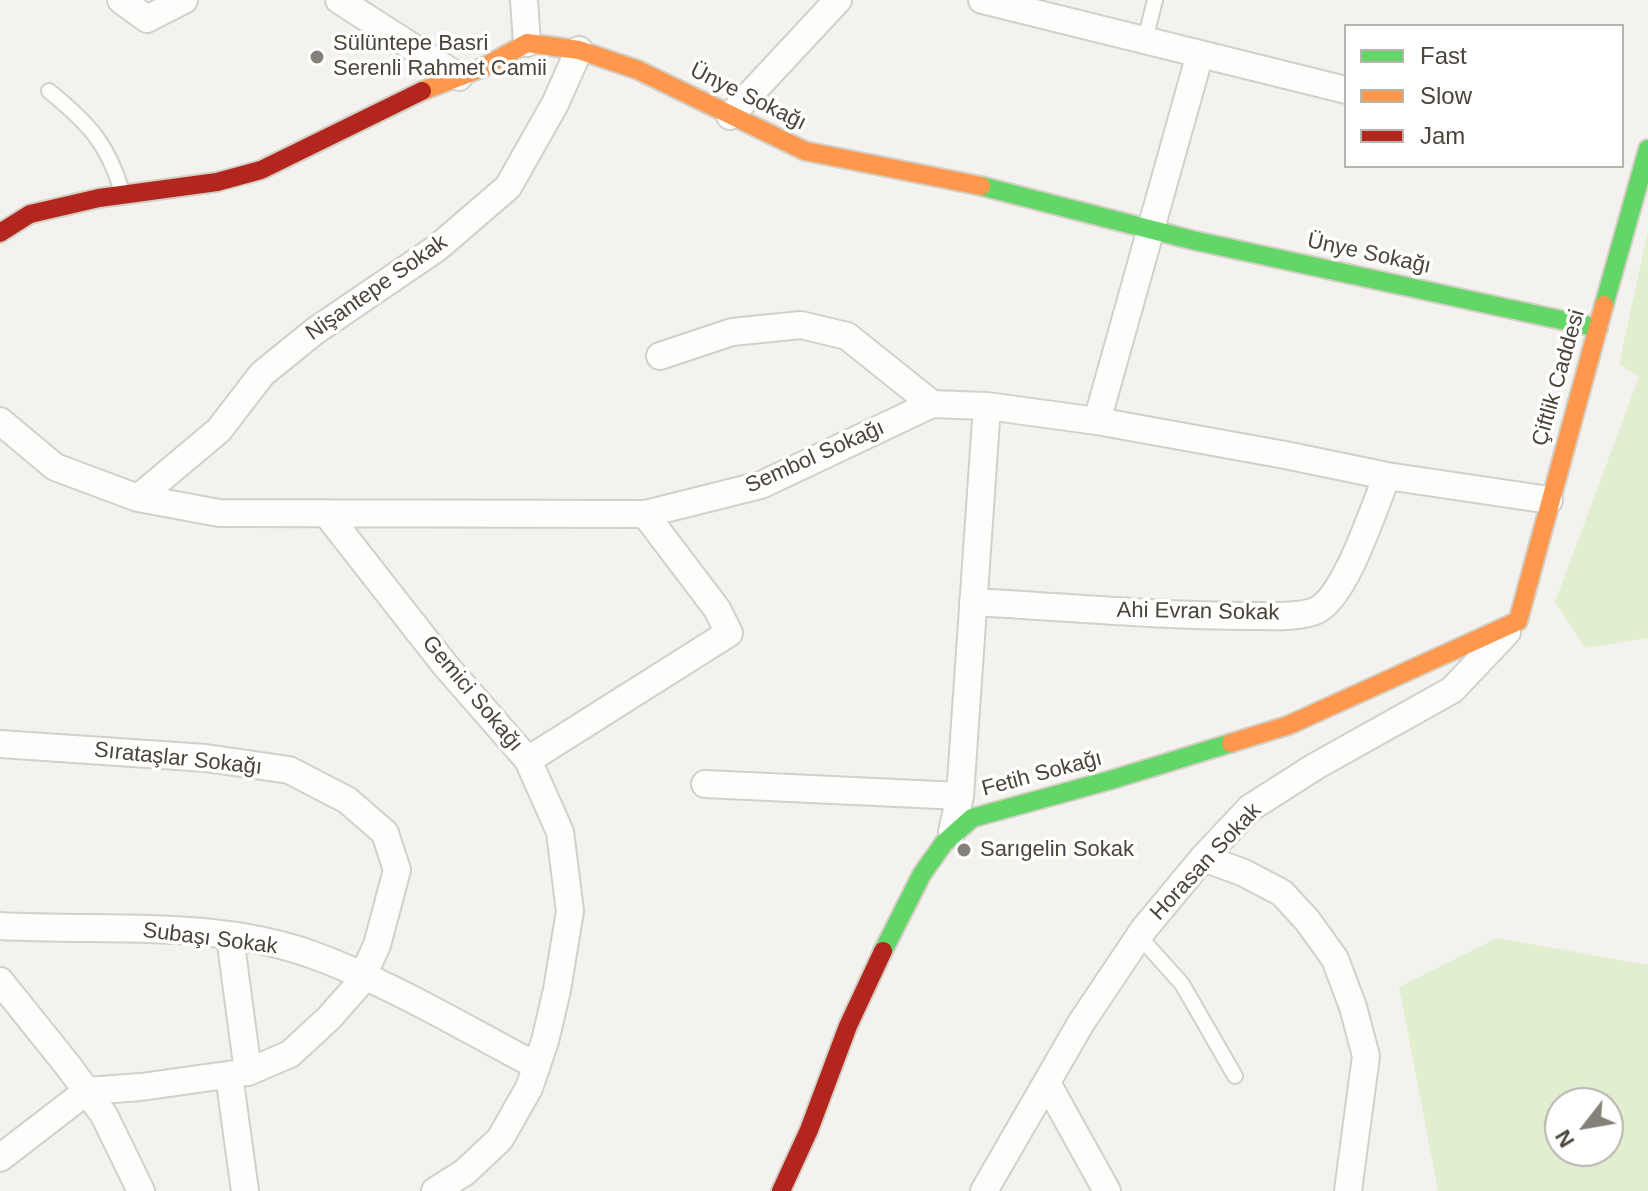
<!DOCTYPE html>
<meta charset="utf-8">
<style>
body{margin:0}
#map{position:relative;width:1648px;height:1191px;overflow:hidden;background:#f4f2ee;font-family:Helvetica,sans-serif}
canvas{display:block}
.legend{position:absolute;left:1344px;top:24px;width:280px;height:144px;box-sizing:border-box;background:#fff;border:2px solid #b7b4b0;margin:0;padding:10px 14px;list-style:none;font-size:24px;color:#4b4439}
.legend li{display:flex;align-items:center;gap:16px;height:40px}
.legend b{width:40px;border:2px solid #b7b4b0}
.north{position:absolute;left:1544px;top:1087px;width:80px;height:80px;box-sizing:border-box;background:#fff;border:2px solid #b7b4b0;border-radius:50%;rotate:239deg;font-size:22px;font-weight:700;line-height:32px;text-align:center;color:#4b4439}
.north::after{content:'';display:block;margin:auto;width:28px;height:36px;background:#868178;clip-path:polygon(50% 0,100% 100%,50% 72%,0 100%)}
</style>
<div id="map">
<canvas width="1648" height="1191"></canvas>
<ul class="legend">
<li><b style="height:10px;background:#63d668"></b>Fast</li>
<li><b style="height:10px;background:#ff974d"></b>Slow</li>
<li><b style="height:10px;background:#b3261e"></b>Jam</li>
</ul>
<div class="north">N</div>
</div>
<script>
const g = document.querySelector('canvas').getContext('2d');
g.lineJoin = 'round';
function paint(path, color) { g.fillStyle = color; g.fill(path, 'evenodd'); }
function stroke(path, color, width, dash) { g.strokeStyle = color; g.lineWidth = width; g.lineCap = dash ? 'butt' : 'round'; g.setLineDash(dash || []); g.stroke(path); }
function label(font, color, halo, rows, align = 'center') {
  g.font = font + ' Helvetica,sans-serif'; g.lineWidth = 7; g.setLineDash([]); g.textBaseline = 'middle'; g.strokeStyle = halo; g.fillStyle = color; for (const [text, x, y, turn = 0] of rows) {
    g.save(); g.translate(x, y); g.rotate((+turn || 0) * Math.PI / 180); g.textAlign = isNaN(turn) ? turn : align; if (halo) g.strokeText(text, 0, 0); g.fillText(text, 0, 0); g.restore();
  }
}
paint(new Path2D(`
 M1648 231V638L1585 648 1555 602 1639 377 1619 364Z
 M1497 938 1648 965V1191H1438L1399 987ZM1560 1103H1608V1151H1560Z`), '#e1eecf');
const lane = new Path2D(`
 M1145 40 1155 0
 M49 91C87 122 108 143 122 192
 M1139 936 1182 984 1235 1076`);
const street = new Path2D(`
 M121 0 147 19 184 0
 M339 0 459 77
 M524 0 527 43
 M982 0 1346 90
 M730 116 838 0
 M660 356 732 332 801 325 847 336 932 404
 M0 421 55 467 138 498 219 513 645 514 761 485 932 404 987 406 1097 421 1285 455 1387 476 1549 500
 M1097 421 1200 54
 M138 498 219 430 262 374 315 331 437 248 508 187 555 104 579 50
 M326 513 445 665 528 760 560 832 570 911 557 990 545 1041 529 1088 500 1139 465 1172 435 1191
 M973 602C1065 607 1158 616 1250 616 1267 616 1302 618 1317 610 1346 596 1374 507 1387 476
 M0 744 206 758 289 770 347 800 385 833 397 870 377 945 359 984 329 1018 290 1054 248 1072 141 1087 87 1091 0 1158
 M528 760 729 633 717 609 645 514
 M705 784 960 796
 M952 832 960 796 987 406
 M1203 858 1242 872 1282 893 1307 920 1335 959 1353 1007 1366 1056 1348 1191
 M0 926C104 932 214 919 313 955 388 982 466 1029 537 1066
 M230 937 248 1072
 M0 981 69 1067 104 1115 141 1191
 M229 1075 245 1191
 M1047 1083 1107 1191
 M984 1191 1081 1023 1144 929 1203 858 1250 808 1316 766 1452 690 1507 632`);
const fast = new Path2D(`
 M981 186 1192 240 1598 328
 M1604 305 1648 149
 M883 951 922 874 944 843 972 818 1114 779 1231 743`);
const slow = new Path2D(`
 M422 91 482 68 527 43 579 50 638 70 805 151 981 186
 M1231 743 1289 725 1518 621 1604 305`);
const jam = new Path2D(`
 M0 233 30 214 99 198 217 182 261 170 422 91
 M781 1191 809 1130 848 1026 883 951`);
stroke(lane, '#d2d0cb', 18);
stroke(street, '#d2d0cb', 30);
stroke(fast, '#d3cfc5', 22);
stroke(slow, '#d3cfc5', 22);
stroke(jam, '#d3cfc5', 22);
stroke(lane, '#fdfdfc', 14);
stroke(street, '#fdfdfc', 26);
stroke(fast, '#63d668', 18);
stroke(slow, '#ff974d', 18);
stroke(jam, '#b3261e', 18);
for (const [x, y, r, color] of [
 [317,57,8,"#868178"],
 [964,850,8,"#868178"]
]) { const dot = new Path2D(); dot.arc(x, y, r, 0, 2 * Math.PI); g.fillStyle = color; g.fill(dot); stroke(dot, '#fff', 3); }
label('22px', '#4b4439', '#fff', [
 ["Sülüntepe Basri",333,44],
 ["Serenli Rahmet Camii",333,69],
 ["Sarıgelin Sokak",980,850]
], 'left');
label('22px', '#4b4439', '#fff', [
 ["Ünye Sokağı",748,97,26],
 ["Ünye Sokağı",1369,254,12],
 ["Nişantepe Sokak",377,288,-35],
 ["Çiftlik Caddesi",1559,378,-74],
 ["Sembol Sokağı",815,457,-24],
 ["Ahi Evran Sokak",1198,612,1],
 ["Gemici Sokağı",472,694,50],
 ["Sırataşlar Sokağı",178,759,6],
 ["Fetih Sokağı",1042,774,-15],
 ["Horasan Sokak",1206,862,-47],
 ["Subaşı Sokak",210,939,7]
]);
</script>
